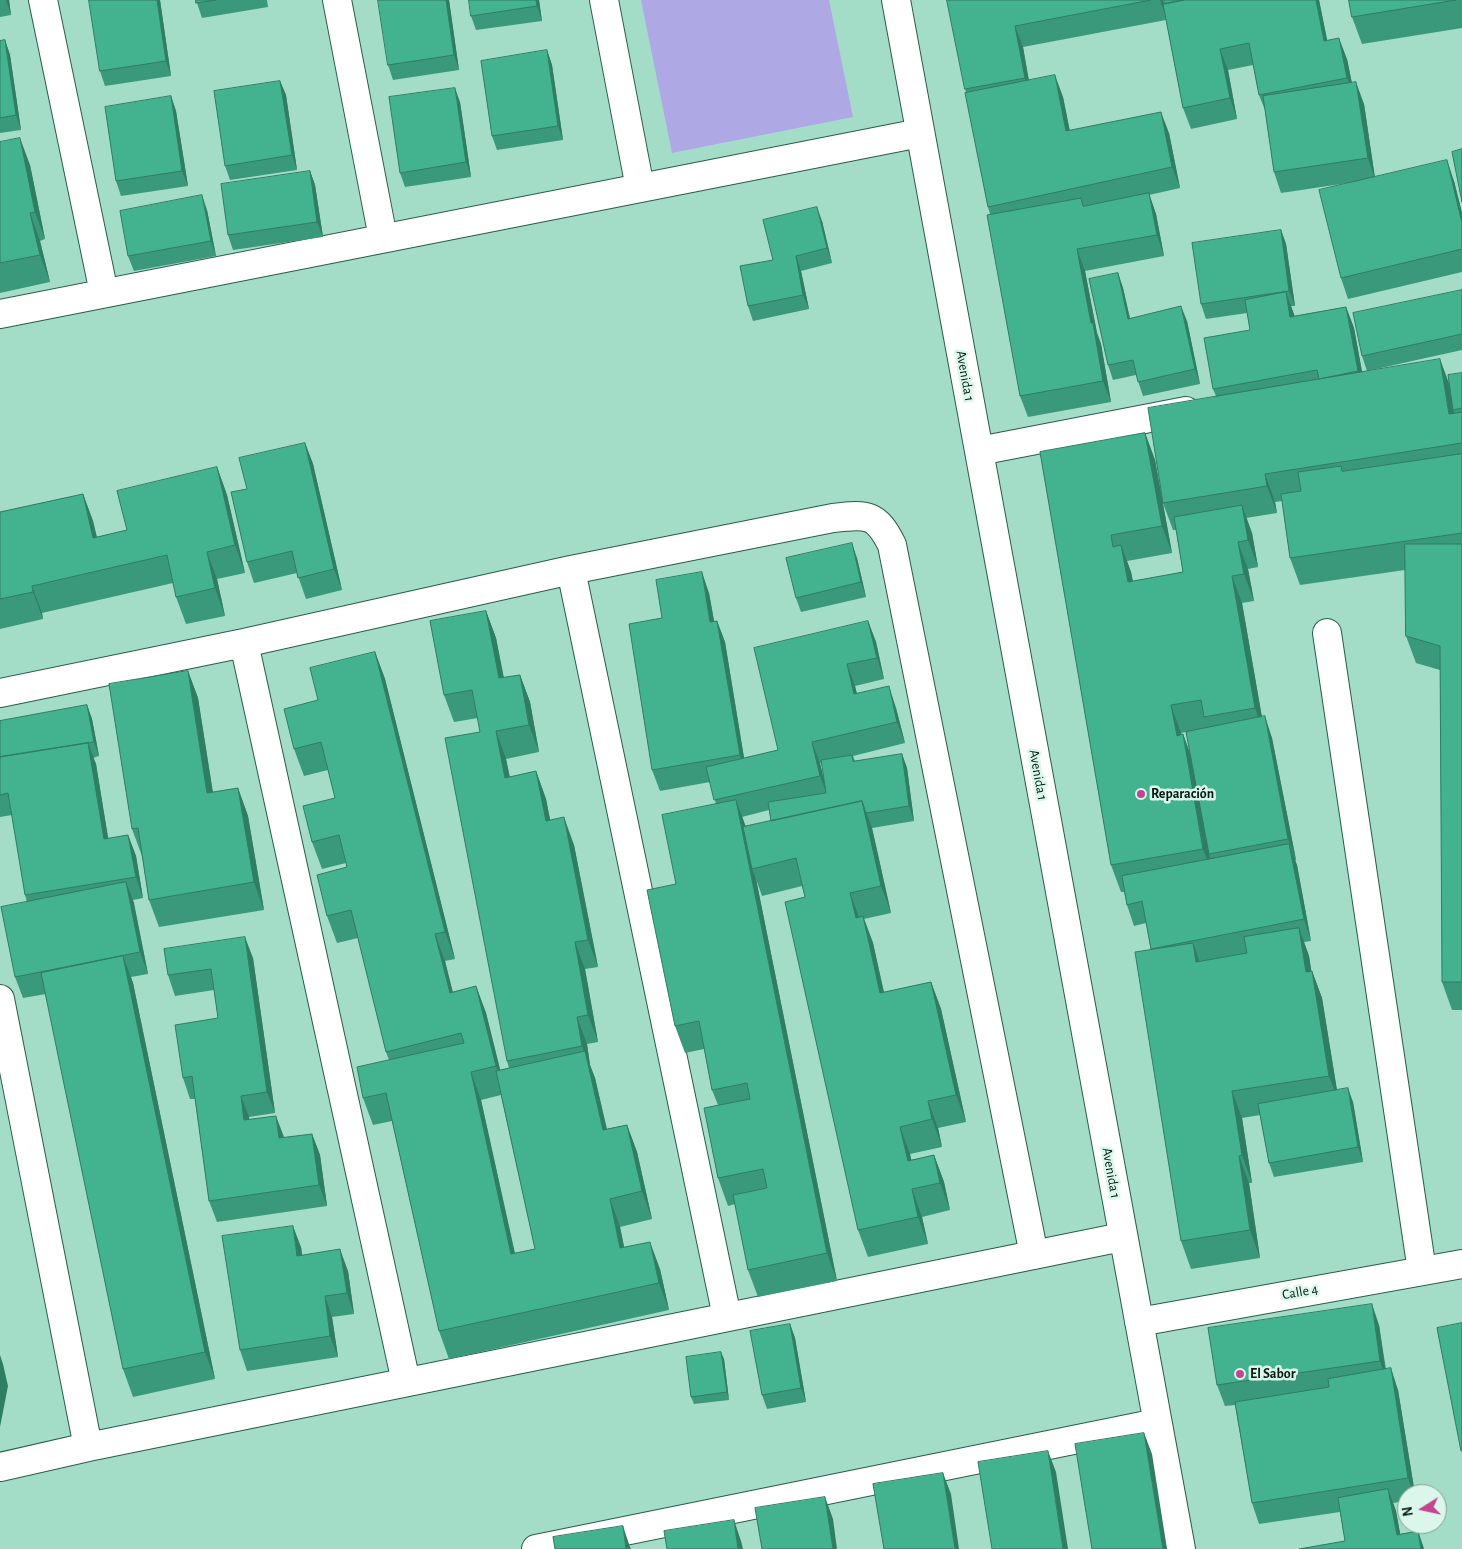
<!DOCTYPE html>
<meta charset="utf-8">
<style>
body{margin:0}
#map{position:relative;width:1462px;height:1549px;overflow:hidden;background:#a4ddc7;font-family:"Alegreya Sans",sans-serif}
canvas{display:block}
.north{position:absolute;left:1397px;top:1484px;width:50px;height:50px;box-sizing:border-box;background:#dbf7eb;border:1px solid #859f94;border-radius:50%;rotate:260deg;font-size:14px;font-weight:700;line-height:20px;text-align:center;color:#041a12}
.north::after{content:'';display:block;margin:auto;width:18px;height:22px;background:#c4448e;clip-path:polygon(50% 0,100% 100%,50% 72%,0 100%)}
</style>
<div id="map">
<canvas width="1462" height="1549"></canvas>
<div class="north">N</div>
</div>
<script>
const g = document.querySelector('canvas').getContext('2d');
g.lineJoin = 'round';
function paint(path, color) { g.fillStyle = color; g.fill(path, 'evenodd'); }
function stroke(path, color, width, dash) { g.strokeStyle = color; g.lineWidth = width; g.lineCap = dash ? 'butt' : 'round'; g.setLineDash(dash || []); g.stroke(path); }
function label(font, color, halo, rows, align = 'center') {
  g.font = font + ' "Alegreya Sans",sans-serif'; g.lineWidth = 5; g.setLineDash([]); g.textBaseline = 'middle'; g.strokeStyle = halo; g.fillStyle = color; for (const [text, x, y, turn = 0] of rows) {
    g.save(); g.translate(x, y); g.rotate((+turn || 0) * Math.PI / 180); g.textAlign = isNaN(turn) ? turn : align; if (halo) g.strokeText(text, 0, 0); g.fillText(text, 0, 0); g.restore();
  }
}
paint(new Path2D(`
 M641 0H829L853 117 672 153Z`), '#aea9e5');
const minor = new Path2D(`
 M43 0 104 293
 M337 0 383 238
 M604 0 640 188
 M896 0 1181 1549
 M0 314 920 133
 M979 451 1186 411
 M571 570 727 1317
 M1327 633 1422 1271
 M244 643 406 1382
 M0 693 244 643 571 570 833 518C867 514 876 513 892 545L1034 1255
 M0 999 88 1447
 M1139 1322 1462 1264
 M0 1467 88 1447 1122 1237
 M536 1549 1157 1423`);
stroke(minor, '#265d4b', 30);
stroke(minor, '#fff', 28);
paint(new Path2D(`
 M0 0H9L11 15 0 17Z
 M89 0H160L171 76 105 86 100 71Z
 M196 0H267L268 7 202 18Z
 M449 0 459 70 393 80 388 65Z
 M539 0 542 21 476 30 471 16Z
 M947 0H1163L1164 4H1165L1164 0H1319L1327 41 1347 59 1352 83 1364 104 1375 177 1454 181 1462 213V272L1348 299 1341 278 1348 183 1281 193 1274 172 1265 110 1259 95 1253 65 1228 70 1237 119 1191 129 1183 108 1166 20 1023 47 1029 81 1063 97 1070 131 1169 133 1180 188 1149 195 1156 214 1164 256 1085 271 1097 333 1101 344 1111 402 1028 417 1020 396 990 214 988 207 966 93Z
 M1349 0H1462V28L1362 44 1352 17Z
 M5 40 10 55 21 130 0 133V41Z
 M547 50 552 65 563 140 497 150 492 136Z
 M280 81 286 95 297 170 230 180 225 166Z
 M171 96 176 111 188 186 121 196 116 181Z
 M460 102 471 177 405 187 400 173Z
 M0 142 30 165 45 239 40 241 50 282 0 293Z
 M310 171 315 185 323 237 233 250 228 235Z
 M207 210 216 256 134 271 128 256Z
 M822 221 832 263 801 271 809 309 753 321 748 306 773 260Z
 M1281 230 1286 244 1295 306H1291L1294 316 1346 307 1354 328 1362 372 1449 384 1462 373V1010H1452L1442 982 1440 670 1416 663 1406 636 1405 570 1300 585 1290 558 1282 501 1275 502 1277 513 1246 518 1252 533 1258 567 1248 569 1254 601 1242 603 1262 717 1272 738 1296 860 1295 861 1297 865 1311 941 1304 942 1309 956 1311 971H1312L1322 998 1337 1090 1353 1102 1363 1162 1274 1177 1269 1163 1260 1115 1242 1118 1252 1183H1249L1260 1258 1191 1269 1181 1241 1151 950 1146 923 1134 926 1127 905 1124 892H1121L1111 865 1040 452 1145 433 1155 460 1172 553 1127 561 1131 572 1133 581 1183 572 1176 530H1173L1163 503 1216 396 1213 389 1250 330 1247 313 1206 319 1201 304ZM1186 732 1190 753 1183 734 1182 735 1181 733Z
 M1118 273 1123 288 1130 318 1187 321 1200 384 1143 396 1136 375 1113 380 1108 365Z
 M1462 290V350L1367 371 1362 356Z
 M305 443 313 464 342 590 306 599 297 573 254 583 247 562V489Z
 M217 467 227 495 245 573 217 579 225 616 186 624 176 597 173 583 42 613 43 619 0 629V512L83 494 93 521 97 537 127 530Z
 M857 558 866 597 801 612 796 598Z
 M709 593 714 621H717L725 642 744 758 778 750 868 621 876 642 884 679 855 686 857 694 896 708 905 743 853 756 855 761 902 754 907 768 914 821 872 828 891 913 864 919 873 943 884 992 931 982 941 1009 966 1122 938 1128 942 1147 910 1154 911 1160 934 1155 944 1182 950 1210 922 1217 928 1244 868 1257 858 1230 805 897 802 886 762 896 756 879 837 1281 758 1297 748 1270 735 1204 728 1206 718 1178V1105L712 1090 704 1049 685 1053 675 1026 676 884 716 804 710 782 660 791 652 770 662 618ZM820 763H822L825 786ZM769 810 771 821 745 826 742 817Z
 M486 611 496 638 504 678 520 675 530 702 539 752 506 759 510 777 536 771 546 799 550 820 574 845 598 967 585 969 598 1042 587 1044 590 1065 595 1078 607 1129 627 1125 637 1152 652 1219 620 1227 624 1247 660 1269 669 1310 449 1359 439 1331 392 1121 373 1125 363 1098 389 1060 386 1052 358 938 337 943 327 916 347 867 346 863 322 869 312 842 335 798 328 770 304 776 294 749 318 700 375 652 385 679 455 959 445 961 452 992 476 986 486 1013 500 1070 509 1068 507 1061 480 732 478 718 454 722 444 695ZM501 1095 535 1249 515 1253 481 1100Z
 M188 671 198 698 213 792 238 788 248 816 264 910 159 927 149 900 142 856 132 829Z
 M87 705 92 719 99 756 93 758 96 764 108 839 128 835 136 856 143 898 133 900 148 974 131 977 133 983 215 1379 133 1397 123 1369 46 994 23 998 15 977 27 902 25 895 12 815 0 817V721Z
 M253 958 275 1113 249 1117V1120L284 1138 312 1134 320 1155 327 1206 217 1222 209 1201 195 1099H190L183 1078 218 1018 214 990 175 996 168 975Z
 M301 1247 302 1255 348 1271 354 1314 332 1317 338 1357 247 1371 240 1350Z
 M790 1324 795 1338 806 1402 767 1409 762 1395Z
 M1379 1325 1386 1369 1398 1390 1415 1494H1407V1501L1393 1503 1396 1511 1400 1534 1418 1531 1424 1549H1299L1345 1541 1340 1512 1259 1524 1252 1503 1235 1405 1225 1406 1217 1385Z
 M724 1359 729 1400 694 1404 691 1397Z`), '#3a997a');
paint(new Path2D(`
 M6 0H9L11 15Z
 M157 0H160L171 76 166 61Z
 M446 0H449L459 70 454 55Z
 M536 0H539L542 21 537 6Z
 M1160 0H1163L1167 20Z
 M1316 0H1319L1332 63 1324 41Z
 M1015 26 1023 47 1032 99 1025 78Z
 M1339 38 1347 59 1355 99 1347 78Z
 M5 40 10 55 21 130 16 115Z
 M1220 49 1228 70 1237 119 1230 98Z
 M547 50 552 65 563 140 558 126Z
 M1055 75 1063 97 1074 153 1066 131Z
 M280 81 286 95 297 170 292 155Z
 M1356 82 1364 104 1375 179 1368 158Z
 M455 88 460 102 471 177 466 162Z
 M171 96 176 111 188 186 182 171Z
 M1161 112 1169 133 1180 188 1172 167Z
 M20 138 30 165 45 239 35 212Z
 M1447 160 1454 181 1462 213V223Z
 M310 171 315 185 323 237 317 222Z
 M1149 193 1156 214 1164 256 1157 235Z
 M202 195 207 210 216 256 211 241Z
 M817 207 822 221 832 263 827 248Z
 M30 213 40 241 50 282 40 255Z
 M1281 230 1286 244 1295 306 1289 291Z
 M1077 249 1085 271 1097 333 1101 344 1111 402 1103 381 1091 323Z
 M796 256 801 271 809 309 803 295Z
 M1118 273 1123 288 1133 333 1128 319Z
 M1286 292 1294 314 1298 338 1290 317Z
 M1181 306 1187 321 1200 384 1195 369Z
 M1346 307 1354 328 1366 393 1358 371Z
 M1440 359 1450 386 1453 410 1455 415 1449 414Z
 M1145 433 1155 460 1172 553 1162 526Z
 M305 443 313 464 342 590 334 569Z
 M217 467 227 495 245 573 235 545Z
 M1265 474 1275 502 1277 513 1267 486Z
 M83 494 93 521 103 566 93 538Z
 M1242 505 1252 533 1258 567 1248 540Z
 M1238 542 1248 569 1254 601 1244 574Z
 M852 543 857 558 866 597 861 582Z
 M1121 545 1131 572 1138 609 1128 582Z
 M207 552 217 579 225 616 215 588Z
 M702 572 709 593 718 643 710 622Z
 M1232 576 1242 603 1265 735 1255 708Z
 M32 586 42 613 43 619 33 592Z
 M486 611 496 638 509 706 499 678Z
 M717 621 725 642 747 776 740 755Z
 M868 621 876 642 884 679 877 658Z
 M375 652 385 679 455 959 445 932Z
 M847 664 855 686 862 716 854 694Z
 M188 671 198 698 217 820 207 793Z
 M520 675 530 702 539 752 529 725Z
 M889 686 896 708 905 743 897 722Z
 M87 705 92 719 99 756 94 742Z
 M1171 705 1181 733 1187 763 1177 736Z
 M1265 716 1272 738 1296 860 1288 839Z
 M496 731 506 759 515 805 505 778Z
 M1183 734 1193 762 1213 876 1203 849Z
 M812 742 820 763 828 797 820 776Z
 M88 743 96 764 112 861 104 839Z
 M902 754 907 768 914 821 909 806Z
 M536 771 546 799 556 849 546 821Z
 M238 788 248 816 264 910 254 882Z
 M736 800 746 827 752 869 756 879 837 1281 827 1253Z
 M862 801 872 828 891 913 881 886Z
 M564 817 574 845 598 967 588 940Z
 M128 835 136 856 143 898 136 877Z
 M1289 844 1297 865 1311 941 1304 919Z
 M126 882 134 903 148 974 140 952Z
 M850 893 860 920 856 918Z
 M863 916 873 943 890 1021 880 993Z
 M1299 928 1309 956 1316 999 1306 972Z
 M435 934 445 961 460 1020 450 993Z
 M245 937 253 958 275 1113 267 1092Z
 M575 942 585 969 598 1042 588 1015Z
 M1193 943 1203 971 1196 962Z
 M123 956 133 983 215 1379 205 1352Z
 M1312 971 1322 998 1339 1103 1329 1076Z
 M931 982 941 1009 966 1122 956 1095Z
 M476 986 486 1013 506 1093 496 1066Z
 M577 1017 587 1044 590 1065 595 1078 613 1157 603 1130 588 1063 582 1046Z
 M471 1072 481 1100 521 1282 511 1254Z
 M1348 1088 1353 1102 1363 1162 1358 1147Z
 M1232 1091 1242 1118 1252 1183 1242 1155Z
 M241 1096 249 1117 252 1141 244 1120Z
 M928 1101 938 1128 942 1147 932 1119Z
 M276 1116 284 1137 287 1160 279 1138Z
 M627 1125 637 1152 652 1219 642 1191Z
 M900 1127 910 1154 918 1188 908 1161Z
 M312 1134 320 1155 327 1206 319 1185Z
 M934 1155 944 1182 950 1210 940 1183Z
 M1239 1156 1249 1183 1260 1258 1250 1230Z
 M912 1189 922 1217 928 1244 918 1217Z
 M610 1199 620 1227 630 1276 620 1248Z
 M293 1226 301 1247 305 1277 297 1256Z
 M650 1242 660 1269 669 1310 659 1283Z
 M340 1249 348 1271 354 1314 347 1293Z
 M325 1296 332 1317 338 1357 330 1336Z
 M1372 1304 1379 1325 1387 1382 1380 1361Z
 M790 1324 795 1338 806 1402 801 1388Z
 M721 1352 724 1359 729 1400 727 1392Z
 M0 1355 3 1364 8 1386 0 1427Z
 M1391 1368 1398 1390 1415 1494H1414L1408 1478Z
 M1144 1433 1152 1454 1167 1549H1163Z
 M1048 1451 1056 1472 1068 1549H1063Z
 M943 1473 951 1494 959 1549H955Z
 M1388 1489 1396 1511 1403 1549 1397 1535Z
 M825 1497 833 1519 837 1549H833Z
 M734 1520 741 1541 743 1549H738Z
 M623 1526 630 1547 631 1549H626Z
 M1418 1531 1424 1549H1421Z`), '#2f7d63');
const building = new Path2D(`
 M89 0H157L166 61 100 71Z
 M196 0H216L196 3Z
 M378 0H446L454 55 388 65Z
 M469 0H536L537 6 471 16Z
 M947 0H1151L1015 26 1025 78 965 89Z
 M1164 0H1184L1165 4Z
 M1184 0H1316L1324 41 1339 38 1347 78 1259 95 1249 43 1220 49 1230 98 1183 108 1163 4Z
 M1349 0H1456L1352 17Z
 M5 40 16 115 0 118V41Z
 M547 50 558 126 492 136 481 61Z
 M1055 75 1066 131 1161 112 1172 167 988 207 965 93Z
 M280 81 292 155 225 166 214 91Z
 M1356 82 1368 158 1274 172 1263 96Z
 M455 88 466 162 400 173 389 97Z
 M171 96 182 171 116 181 105 107Z
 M20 138 35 212 30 213 40 255 0 263V142Z
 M1462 149V202L1452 152Z
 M1447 160 1462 223V249L1341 278 1319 190Z
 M310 171 317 222 228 235 221 184Z
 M1149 193 1157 235 1077 249 1091 323H1093L1103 381 1020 396 987 215 1081 198 1083 206Z
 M202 195 211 241 128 256 120 211Z
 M817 207 827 248 796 256 803 295 748 306 740 266 773 260 763 220Z
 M1281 230 1289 291 1201 304 1192 243Z
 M1118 273 1128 319 1181 306 1195 369 1138 382 1133 360 1108 365 1089 279Z
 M1462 290V334L1362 356 1353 313Z
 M1286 292 1290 317 1346 307 1358 371 1319 379 1317 370 1213 389 1204 338 1250 330 1245 300Z
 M1440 359 1449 414 1462 412V443L1265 474 1267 486 1163 503 1148 408Z
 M1462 373V408L1453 410 1448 375Z
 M1145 433 1162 526 1111 535 1113 547 1121 545 1128 582 1183 572 1174 517 1242 505 1248 540 1238 542 1244 574 1232 576 1255 708 1204 717 1201 700 1171 705 1177 736 1183 734 1203 849 1111 865 1040 452Z
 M305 443 334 569 298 578 292 551 247 562 231 492 247 489 239 458Z
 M1462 454V533L1290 558 1281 494 1301 491 1298 472 1341 466 1342 471Z
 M217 467 235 545 207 552 215 588 176 597 167 555 32 586 33 592 0 599V512L83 494 93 538 127 530 117 491Z
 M852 543 861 582 796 598 786 558Z
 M1405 544H1462V982H1442L1440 646 1406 636Z
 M702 572 710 622 717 621 740 755 652 770 629 624 662 618 656 580Z
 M486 611 499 678 520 675 529 725 496 731 505 778 536 771 546 821 564 817 588 940 575 942 588 1015 577 1017 582 1046 507 1061 445 738 480 732 472 690 444 695 430 621Z
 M868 621 877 658 847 664 854 694 889 686 897 722 812 742 820 776 714 800 706 767 778 750 754 648Z
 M375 652 445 932 435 934 450 993 476 986 496 1066 471 1072 511 1254 535 1249 496 1071 585 1051 603 1130 627 1125 642 1191 610 1199 620 1248 650 1242 659 1283 439 1331 386 1093 363 1098 357 1067 464 1043 461 1033 386 1052 351 910 327 916 317 875 347 867 339 835 312 842 303 806 335 798 321 742 294 749 284 709 318 700 310 668Z
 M188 671 207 793 238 788 254 882 149 900 138 828 132 829 109 684Z
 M87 705 94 742 0 757V721Z
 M1265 716 1288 839 1209 854 1186 732Z
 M88 743 104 839 128 835 136 877 25 895 8 793 0 795V757Z
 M902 754 909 806 866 813 862 801 771 821 768 802 826 793 821 760 852 755 853 761Z
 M736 800 827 1253 748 1270 733 1195 767 1188 763 1169 718 1178 704 1108 750 1099 747 1083 712 1090 699 1021 675 1026 647 890 676 884 662 815Z
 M862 801 881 886 850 893 856 918 863 916 880 993 931 982 956 1095 928 1101 932 1119 900 1127 908 1161 934 1155 940 1183 912 1189 918 1217 858 1230 785 902 805 897 796 858 752 869 743 827Z
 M1289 844 1304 919 1151 949 1142 901 1127 905 1122 876Z
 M126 882 140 952 15 977 1 907Z
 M1299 928 1306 972 1312 971 1329 1076 1232 1091 1242 1155 1239 1156 1250 1230 1181 1241 1135 952 1193 943 1196 962 1247 953 1244 937Z
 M245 937 267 1092 241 1096 244 1120 276 1116 279 1138 312 1134 319 1185 209 1201 192 1076 183 1078 175 1025 218 1018 211 969 168 975 164 949Z
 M123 956 205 1352 123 1369 41 973Z
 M1348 1088 1358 1147 1269 1163 1258 1104Z
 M293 1226 297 1256 340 1249 347 1293 325 1296 330 1336 240 1350 222 1236Z
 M1372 1304 1380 1361 1217 1385 1208 1328Z
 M1462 1323V1451H1461L1437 1328Z
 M790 1324 801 1388 762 1395 750 1331Z
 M721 1352 727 1392 691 1397 686 1357Z
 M1391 1368 1408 1478 1252 1503 1235 1402 1329 1387 1328 1379Z
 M1144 1433 1163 1549H1092L1075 1444Z
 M1048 1451 1063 1549H992L978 1462Z
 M943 1473 955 1549H884L873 1484Z
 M1388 1489 1397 1535 1418 1531 1421 1549H1299L1345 1541 1338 1498Z
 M825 1497 833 1549H762L755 1508Z
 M734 1520 738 1549H667L664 1531Z
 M623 1526 626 1549H555L553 1537Z`);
paint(building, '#43b28e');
stroke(building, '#2f7d63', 1);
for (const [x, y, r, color] of [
 [1141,794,5,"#c4448e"],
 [1240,1374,5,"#c4448e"]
]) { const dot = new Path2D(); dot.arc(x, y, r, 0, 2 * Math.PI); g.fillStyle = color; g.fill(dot); stroke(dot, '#dbf7eb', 2); }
label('14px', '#041a12', '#dbf7eb', [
 ["Avenida 1",965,376,80],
 ["Avenida 1",1038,775,80],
 ["Avenida 1",1111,1173,80],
 ["Calle 4",1300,1292,-10]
]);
label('bold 14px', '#041a12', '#dbf7eb', [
 ["Reparación",1151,794],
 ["El Sabor",1250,1374]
], 'left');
</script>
